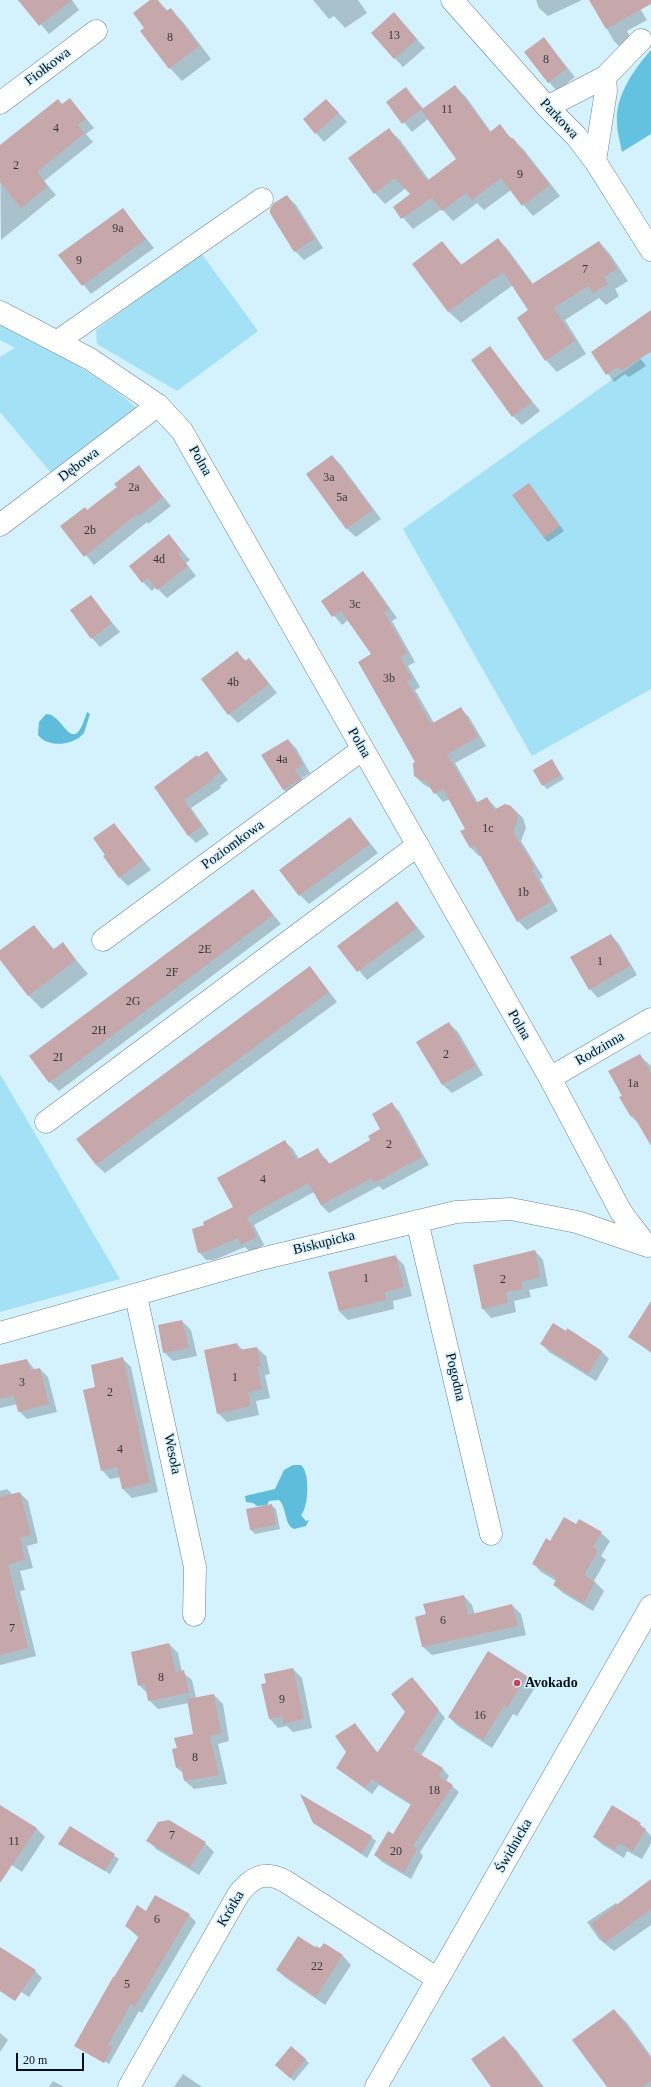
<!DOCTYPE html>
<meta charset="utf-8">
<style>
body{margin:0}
#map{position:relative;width:651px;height:2087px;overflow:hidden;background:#d4f2fd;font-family:"Times New Roman",serif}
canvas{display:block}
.scale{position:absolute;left:16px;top:2053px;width:68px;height:18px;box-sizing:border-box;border:2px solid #071115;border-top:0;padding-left:5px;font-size:12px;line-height:14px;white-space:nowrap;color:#071115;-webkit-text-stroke:3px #d4f2fd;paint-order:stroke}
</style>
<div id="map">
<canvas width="651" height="2087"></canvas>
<div class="scale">20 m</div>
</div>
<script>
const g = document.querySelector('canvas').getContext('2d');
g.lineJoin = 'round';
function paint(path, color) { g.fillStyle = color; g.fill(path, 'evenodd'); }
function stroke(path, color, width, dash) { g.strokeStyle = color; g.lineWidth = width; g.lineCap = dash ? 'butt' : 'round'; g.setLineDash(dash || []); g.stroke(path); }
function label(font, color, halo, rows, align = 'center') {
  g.font = font + ' "Times New Roman",serif'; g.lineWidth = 3; g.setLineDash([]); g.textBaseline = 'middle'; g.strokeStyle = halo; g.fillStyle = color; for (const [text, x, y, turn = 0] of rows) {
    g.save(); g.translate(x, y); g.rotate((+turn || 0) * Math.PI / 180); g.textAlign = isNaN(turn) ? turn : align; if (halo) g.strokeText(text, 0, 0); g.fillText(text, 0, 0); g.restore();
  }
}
paint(new Path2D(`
 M201 253 258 331 177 391 97 344 96 330Z
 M0 323C48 348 96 373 137 408L52 474 0 412V357L15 348 0 340Z
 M651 352V689L532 756 403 529Z
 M0 1074 120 1279 0 1312Z`), '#a3e1f6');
paint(new Path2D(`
 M651 50V134L622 152C620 142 617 132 617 122 615 96 635 68 651 50Z`), '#63c2e0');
paint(new Path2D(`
 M87 712 90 714 84 733C73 746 48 748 38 735L39 722 46 714C65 714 72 761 87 712Z
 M293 1465H301C310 1472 309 1507 301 1515L306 1521 309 1520 306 1526 294 1529C284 1525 287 1507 279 1500L269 1501 267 1505 257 1506 253 1503 246 1502 245 1496 275 1489 284 1470Z`), '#5ebdda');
paint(new Path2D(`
 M20 0H72L79 10 49 34Z
 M152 0H157L168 11 170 9 183 22 211 59 182 81 170 68 145 28Z
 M313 0H358L367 13 345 28 334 16 329 19Z
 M536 0H582L548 16 539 8Z
 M590 0H635L647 20 627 31 634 44 623 50 614 41Z
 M394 14 425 48 403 67 372 33Z
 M543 38 575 77 557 91 549 82Z
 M455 86 466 97 491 132 499 126 524 150 560 196 533 216 511 190 484 210 477 203 453 221 442 209 413 229 394 207 411 194 406 188 385 204 375 193 389 130 400 140 429 180 457 159 428 119 412 132 387 102 405 88 424 109Z
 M70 99 94 128 86 134 93 142 44 181 56 195 1 240 0 146Z
 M335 109 347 122 324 142 316 133Z
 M287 196 296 205 323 248 304 260 295 251Z
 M123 210 154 248 91 294 60 255Z
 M498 239 509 251 533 284 599 242 610 254 628 281 615 289 619 296 606 305 599 298 565 320 586 354 557 372 546 360 530 310 513 285 461 323 449 312 413 264 442 242 462 265Z
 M651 345 638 355 646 366 629 377 625 374 614 382 592 353Z
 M489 347 540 411 522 425 513 416Z
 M332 456 341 465 381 519 356 537 347 529 307 474Z
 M139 467 171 506 148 524 147 522 94 565 62 526 87 511 118 487Z
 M529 484 564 531 548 542 544 538Z
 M169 536 190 560 186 563 196 576 167 598 156 587 152 591 143 582Z
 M363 572 371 581 397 618 392 621 415 662 408 666 420 687 415 690 434 723 460 708 469 717 486 746 455 763 478 803 487 798 497 809 505 805 514 809 523 818 526 828 521 841 543 877 540 879 558 911 527 930 518 921 481 856H479L471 848 462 832 466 829 450 799 443 802 432 789 423 784 414 775 417 762 373 655 348 620 342 625 322 601Z
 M90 596 120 632 100 647 92 638Z
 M237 652 246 661 249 659 257 668 277 693 238 723 229 714Z
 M288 740 296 748 310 773 302 778 308 787 291 797 284 790Z
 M207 752 228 780 220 786 221 788 191 808 209 834 196 843 188 835 155 787Z
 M552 761 564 779 547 789 543 785Z
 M350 818 378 853 309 904 300 895Z
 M114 824 151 870 128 886 119 877 106 855Z
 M253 890 281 924 59 1091 50 1082Z
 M397 902 425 937 367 980 339 946Z
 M34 926 54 949 62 943 88 974 42 1009 29 996 0 958V952Z
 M611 935 619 944 637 975 598 998 590 989Z
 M310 967 337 1002 105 1173 96 1165Z
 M449 1024 458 1032 483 1075 452 1093 443 1085 418 1042Z
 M639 1055 651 1066V1133L649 1134 631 1116 623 1096Z
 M392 1104 399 1111 429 1165 383 1190 379 1186 329 1213 321 1205 314 1192 254 1225 264 1245 250 1252 245 1247 214 1260H206L199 1252 206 1226 234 1208 285 1142 293 1149 299 1159 317 1149 330 1164 372 1141 381 1129Z
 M535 1251 543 1260 548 1286 529 1290 531 1297 514 1301 516 1312 491 1318 483 1309Z
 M395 1256 404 1265 412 1296 393 1301 394 1309 348 1320 339 1311 330 1272Z
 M651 1303V1353L630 1336Z
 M182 1321 191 1330 197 1356 173 1361 164 1352Z
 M237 1344 243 1350 257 1348 266 1356 270 1374 265 1375 270 1398 256 1401 259 1415 227 1422 218 1413Z
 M542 1344 601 1351 609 1359 596 1381 549 1352Z
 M122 1358 131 1367 158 1492 132 1498 123 1489 120 1477 110 1479 102 1470 97 1388Z
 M27 1360 35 1370 40 1369 48 1377 57 1412 27 1419 19 1411 18 1404 0 1408V1367Z
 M7 1489 13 1495 20 1493 28 1501 38 1543 27 1546 33 1568 20 1571 25 1590 20 1591 36 1656 0 1665V1491Z
 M271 1505 276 1509 280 1529 255 1534 251 1530 247 1510Z
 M601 1533 610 1541 601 1556 606 1560 594 1581 604 1591 593 1611 563 1593 554 1585 556 1581 541 1572 533 1563 551 1543Z
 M464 1596 472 1605 475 1615 512 1605 521 1614 526 1635 432 1655 423 1647 427 1615Z
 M169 1644 178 1653 182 1672 192 1680 196 1698 214 1695 223 1704 229 1741 218 1744 227 1784 194 1789 185 1781 184 1774 177 1768 178 1749 194 1735 189 1703 158 1709 149 1700 148 1694 139 1685Z
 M488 1653 527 1677 536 1686 517 1716 513 1714 492 1748 458 1726 449 1717Z
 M293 1669 302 1678 312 1728 293 1732 287 1726 278 1728 270 1719 267 1684Z
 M412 1678 445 1718 421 1756 443 1769 449 1776 446 1781 459 1792 420 1852 423 1856 411 1879 382 1862 375 1855 393 1836 411 1805 379 1785 372 1794 337 1768 348 1752 355 1724 378 1753 406 1712Z
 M6 1810 37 1829 45 1837 22 1872 0 1857V1818Z
 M169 1821 205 1843 214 1852 199 1875 156 1849 148 1840Z
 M314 1822 371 1837 376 1841 367 1858Z
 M640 1824 651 1836V1843L642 1859 627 1851 624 1858 603 1845 594 1837Z
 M71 1827 119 1859 110 1874 60 1844Z
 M651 1880V1925L614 1951 599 1939 587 1922 616 1903 618 1905Z
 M147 1912 189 1915 196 1922 142 2013 139 2011 109 2064 85 2048 115 1979 139 1938 126 1926Z
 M324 1944 343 1956 351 1965 325 2005 286 1978 277 1970 315 1949 321 1950Z
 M0 1948 35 1971 42 1978 29 1997 0 1978Z
 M614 2010 627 2023 651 2056V2087H608Z
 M0 2033 8 2040 0 2052Z
 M504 2037 516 2050 544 2087H492Z
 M305 2059 309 2063 294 2081 280 2069Z
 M183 2074 202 2087H174Z
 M53 2081 64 2087H49Z`), '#0003');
paint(new Path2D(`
 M18 0H72L39 26Z
 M150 0H158L166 11 171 8 199 46 169 69 140 31 144 28 133 13Z
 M589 0H651V4L606 29Z
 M394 12 417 39 394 59 371 33Z
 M544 37 567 68 548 83 524 52Z
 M455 85 490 132 500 124 511 139 513 138 550 185 522 206 501 178 472 200 466 193 442 211 432 198 401 219 393 207 410 194 395 178 374 194 348 158 389 128 427 181 456 159 421 110Z
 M406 87 422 109 402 124 386 102Z
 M70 98 86 119 78 125 85 133 37 172 48 186 21 208 0 182V145L58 99 62 104Z
 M326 99 339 113 315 134 303 119Z
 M287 195 315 239 294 252 270 213V209L274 203Z
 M123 208 146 239 82 286 58 255Z
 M498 238 532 284 599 241 617 269 604 277 608 284 593 293 588 286 554 308 575 341 545 361 517 318 528 310 503 272 448 312 412 264 442 241 461 265Z
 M651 310V352L621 371 618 367 606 375 591 352Z
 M490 346 532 402 512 417 471 360Z
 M332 455 373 510 346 529 306 474Z
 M139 465 163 497 139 516 137 514 84 557 60 526 85 507 87 510 101 499 117 487 114 484Z
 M529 483 560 526 544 538 512 495Z
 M169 534 182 551 178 554 188 566 157 590 148 578 142 583 129 566Z
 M363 571 389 609 384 612 407 653 400 657 412 678 407 681 431 724 461 707 478 737 447 754 476 803 487 797 494 810 505 804 511 806 517 814 518 819 513 832 535 868 532 870 550 902 517 922 475 846 470 848 460 831 465 829 443 789 434 794 426 781 425 782 414 776 413 763 415 762 358 662 371 654 341 611 332 617 321 601Z
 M91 595 112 623 91 639 70 610Z
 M237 651 245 661 249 658 269 684 228 715 201 679Z
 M288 739 303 765 295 770 301 779 283 790 261 755Z
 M207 751 221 772 213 777 214 779 184 800 202 826 188 836 154 787 197 755 198 757Z
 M552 759 561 775 542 786 533 770Z
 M350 817 370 844 299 896 279 870Z
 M114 823 143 860 119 878 103 856 105 855 93 838Z
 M253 889 273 915 49 1083 29 1056Z
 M397 901 417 928 357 972 337 946Z
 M34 925 53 950 63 942 76 960 28 996 0 960V950Z
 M611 934 630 966 589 990 570 957Z
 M310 966 329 992 96 1165 76 1139Z
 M449 1022 475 1066 442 1085 416 1042Z
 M640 1054 651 1074V1146L633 1115 631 1117 619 1097 622 1096 608 1071Z
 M392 1102 422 1157 374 1183 372 1178 321 1205 308 1183 247 1217 257 1237 241 1245 238 1238 205 1252 204 1251 198 1253 192 1229 204 1225 203 1222 233 1207 217 1178 285 1140 296 1160 318 1148 324 1160 326 1159 329 1164 370 1140 368 1136 380 1129 372 1114Z
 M535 1250 540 1277 521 1282 523 1289 506 1292 508 1303 482 1309 473 1265Z
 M396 1255 404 1287 385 1292 386 1300 339 1311 328 1272Z
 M651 1301V1352L628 1337Z
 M182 1320 189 1348 163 1353 158 1325Z
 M553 1323 566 1331 567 1328 602 1351 588 1374 540 1344Z
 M237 1343 239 1350 257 1347 261 1366 257 1367 262 1389 248 1392 251 1406 217 1414 204 1350Z
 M123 1357 150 1483 122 1489 117 1467 101 1471 83 1390 95 1387 91 1365Z
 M27 1359 30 1370 40 1368 49 1404 18 1412 14 1395 0 1399V1365Z
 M20 1492 31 1535 20 1538 25 1560 8 1564 28 1648 0 1655V1497Z
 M272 1504 276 1525 250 1530 246 1509Z
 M564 1517 576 1524 579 1519 602 1532 593 1547 598 1551 584 1575 595 1582 584 1603 553 1585 557 1578 532 1564 546 1538 550 1541Z
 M464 1595 468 1615 512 1604 518 1626 422 1647 415 1617 426 1614 423 1604Z
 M169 1643 176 1672 184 1670 189 1693 148 1701 145 1684 138 1686 131 1652Z
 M488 1651 527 1676 507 1708 504 1706 483 1740 448 1717Z
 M293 1668 304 1719 283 1724V1717L269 1719 261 1684 266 1683 264 1674Z
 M412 1677 439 1710 413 1750 443 1768 439 1776 453 1785 413 1846 417 1849 404 1873 374 1855 388 1831 393 1834 411 1804 372 1779 365 1788 336 1768 346 1752 335 1736 355 1723 377 1753 405 1712 391 1694Z
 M214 1694 221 1733 210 1736 219 1775 184 1781 181 1767 176 1768 172 1749 177 1748 174 1738 193 1734 187 1699Z
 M300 1794 372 1836 362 1854 313 1823Z
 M0 1805 37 1828 0 1883Z
 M612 1805 641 1823 639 1825 646 1829 633 1851 618 1843 615 1850 593 1837Z
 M169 1820 206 1842 190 1867 146 1841 158 1822Z
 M70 1826 115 1854 105 1871 58 1844Z
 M651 1879V1909L605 1943 591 1924Z
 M155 1895 190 1914 135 2007 131 2004 108 2045 113 2047 104 2063 74 2046 113 1977H114L139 1936 125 1926 137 1905 146 1911Z
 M298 1936 315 1947 316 1946 320 1948 324 1943 343 1955 316 1997 276 1970Z
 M0 1947 36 1970 15 2001 0 1991Z
 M614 2009 651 2059V2081L643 2087H607L572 2040Z
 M504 2036 542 2087H491L471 2059Z
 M291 2046 306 2059 290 2078 275 2065Z`), '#c6a8ab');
const minor = new Path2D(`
 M452 0 547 107 576 136 595 161 651 250
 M0 103 96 31
 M547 107 605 77 641 40
 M595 161 606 91 605 77
 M0 312 90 359 158 405 182 431 550 1078 621 1212 646 1245
 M58 341 262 199
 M0 525 158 405
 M103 940 363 749
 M550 1078 651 1019
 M46 1122 418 845
 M417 1221 491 1534
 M136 1296 195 1567 194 1615
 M0 1333 261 1259 456 1212 511 1209 577 1222 648 1246
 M129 2087 238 1895C251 1877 265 1870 285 1881L438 1979
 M376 2087 651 1606`);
stroke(minor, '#69858e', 23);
stroke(minor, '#fff', 22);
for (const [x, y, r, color] of [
 [517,1683,4,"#cd3e60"]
]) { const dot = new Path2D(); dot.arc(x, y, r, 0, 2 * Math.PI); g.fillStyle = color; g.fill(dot); stroke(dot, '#d4f2fd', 1.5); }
label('12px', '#37373a', null, [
 ["13",394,36],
 ["8",170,38],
 ["8",546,60],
 ["11",447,110],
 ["4",56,129],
 ["2",16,166],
 ["9",520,175],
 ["9a",118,229],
 ["9",79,261],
 ["7",585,270],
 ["3a",329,478],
 ["2a",134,488],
 ["5a",342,498],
 ["2b",90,531],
 ["4d",159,560],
 ["3c",355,605],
 ["3b",389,679],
 ["4b",233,683],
 ["4a",282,760],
 ["1c",488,829],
 ["1b",523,893],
 ["2E",205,950],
 ["1",600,962],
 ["2F",172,973],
 ["2G",133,1002],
 ["2H",99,1031],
 ["2",446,1055],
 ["2I",58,1058],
 ["1a",633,1084],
 ["2",389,1145],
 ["4",263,1180],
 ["1",366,1279],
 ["2",503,1280],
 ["1",235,1378],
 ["3",22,1383],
 ["2",110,1393],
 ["4",120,1450],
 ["6",443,1621],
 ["7",12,1629],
 ["8",161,1678],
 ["9",282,1700],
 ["16",480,1716],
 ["8",195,1758],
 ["18",434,1791],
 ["7",172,1836],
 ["11",14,1842],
 ["20",396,1852],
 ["6",157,1920],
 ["22",317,1967],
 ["5",127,1985]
]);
label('14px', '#071115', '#d4f2fd', [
 ["Fiołkowa",48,67,-37],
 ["Parkowa",559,119,47],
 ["Polna",200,461,60],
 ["Dębowa",79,465,-37],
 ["Polna",359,743,60],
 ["Poziomkowa",233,845,-36],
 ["Polna",519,1025,60],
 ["Rodzinna",600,1049,-30],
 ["Biskupicka",324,1243,-14],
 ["Pogodna",455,1377,77],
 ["Wesoła",172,1454,78],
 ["Świdnicka",514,1846,-60],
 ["Krótka",231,1909,-59]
]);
label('bold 14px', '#071115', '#d4f2fd', [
 ["Avokado",525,1683]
], 'left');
</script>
